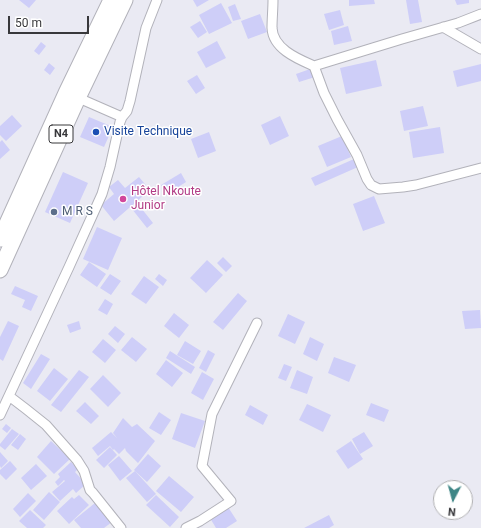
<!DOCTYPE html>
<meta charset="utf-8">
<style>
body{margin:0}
#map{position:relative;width:481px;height:528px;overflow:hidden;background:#eaeaf3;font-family:Roboto,sans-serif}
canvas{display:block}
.north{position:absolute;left:433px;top:480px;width:40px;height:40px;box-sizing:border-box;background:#fff;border:1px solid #afafb1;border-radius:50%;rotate:186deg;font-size:11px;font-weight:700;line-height:16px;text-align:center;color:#38383b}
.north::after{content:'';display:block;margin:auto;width:14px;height:18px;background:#3e8686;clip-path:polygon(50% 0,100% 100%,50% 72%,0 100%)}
.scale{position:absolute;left:8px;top:16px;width:81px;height:18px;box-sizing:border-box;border:2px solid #38383b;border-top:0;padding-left:5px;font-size:12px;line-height:14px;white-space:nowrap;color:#38383b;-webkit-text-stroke:3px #fff;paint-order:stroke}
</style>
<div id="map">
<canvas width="481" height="528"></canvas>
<div class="north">N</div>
<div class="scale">50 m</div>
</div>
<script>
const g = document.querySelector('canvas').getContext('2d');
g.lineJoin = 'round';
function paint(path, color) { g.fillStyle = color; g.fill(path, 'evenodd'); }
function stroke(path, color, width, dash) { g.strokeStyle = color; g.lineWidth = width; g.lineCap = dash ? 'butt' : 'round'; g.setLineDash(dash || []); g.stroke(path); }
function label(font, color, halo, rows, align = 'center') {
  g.font = font + ' Roboto,sans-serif'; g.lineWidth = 3; g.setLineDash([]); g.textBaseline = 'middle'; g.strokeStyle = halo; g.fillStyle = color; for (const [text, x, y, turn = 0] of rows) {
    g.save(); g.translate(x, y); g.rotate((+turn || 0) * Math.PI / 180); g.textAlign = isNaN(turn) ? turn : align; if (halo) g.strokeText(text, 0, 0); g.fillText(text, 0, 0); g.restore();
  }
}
paint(new Path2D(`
 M19 0H36L29 8Z
 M193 0H209L197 7Z
 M349 0H374L375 4 349 6Z
 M406 0H418L422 22 410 24Z
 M455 0H469V3L457 5Z
 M221 3 232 23 209 34 199 15Z
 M235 4 241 19 233 21 228 7Z
 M340 10 344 25 329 30 324 14Z
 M260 14 267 32 248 39 241 21Z
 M200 21 207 32 198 38 190 27Z
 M348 26 352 41 334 45 331 31Z
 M217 41 226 58 206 68 197 52Z
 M41 42 46 46 39 55 34 51Z
 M376 60 382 86 346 94 340 68Z
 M49 63 55 68 50 75 44 70Z
 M481 64V81L457 87 453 71Z
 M313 68 315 77 299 82 296 74Z
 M197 75 205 88 196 94 187 81Z
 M423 106 428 126 404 131 400 111Z
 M12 115 22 126 6 141 0 135V126Z
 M280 116 289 136 270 145 261 125Z
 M89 117 113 127 104 147 80 137Z
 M440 127 444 153 413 158 409 132Z
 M209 132 216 151 198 158 191 139Z
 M342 136 351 157 327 167 318 146Z
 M2 140 10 150 0 159V142Z
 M354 159 358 167 315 186 311 178Z
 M63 172 88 183 70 223 45 212Z
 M181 173 186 182 167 194 161 185Z
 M139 177 150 190 114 221 101 205 114 194 109 187 118 180 125 188Z
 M374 196 385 223 363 231 353 204Z
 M138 204 153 223 147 228 132 209Z
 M97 227 122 238 108 270 83 259Z
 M223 257 232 266 226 272 217 263Z
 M207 260 223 275 206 293 190 278Z
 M89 262 106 274 97 287 80 275Z
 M110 274 121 281 111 295 100 288Z
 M159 274 167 280 163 286 155 279Z
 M144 276 159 287 146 304 131 294Z
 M15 286 38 296 31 311 22 307 25 300 11 294Z
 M238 293 247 301 223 330 213 322Z
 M105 299 113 304 107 315 98 310Z
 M480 310 481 328 465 329 462 311Z
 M174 313 189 325 179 338 164 326Z
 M288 314 305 322 295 344 278 336Z
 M8 321 19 326 3 361 0 359V337Z
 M79 321 81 329 70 333 67 325Z
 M115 326 125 334 118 343 108 334Z
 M132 337 147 349 136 362 121 350Z
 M310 337 324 344 317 361 303 354Z
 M103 339 116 350 105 363 92 352Z
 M185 341 201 351 193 364 177 355Z
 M208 350 215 354 206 372 199 368Z
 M170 351 195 367 191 374 166 358Z
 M41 354 50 359 31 389 23 383Z
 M334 357 356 365 349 382 328 373Z
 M166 360 183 373 172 387 156 374Z
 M284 364 292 367 286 381 278 378Z
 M54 368 68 379 50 401 37 391Z
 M79 370 89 377 61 412 51 405Z
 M297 370 313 377 307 394 290 388Z
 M202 372 214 379 203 400 191 393Z
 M103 375 121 393 108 407 90 389Z
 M85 402 99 416 91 424 76 411Z
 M371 403 389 410 384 422 366 415Z
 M307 404 331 415 323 432 299 420Z
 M250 405 268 415 263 425 245 415Z
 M159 412 171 420 161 435 149 428Z
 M181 413 205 421 195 448 172 439Z
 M123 418 132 427 137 424 155 441 138 463 126 451 125 448 119 454 114 449 118 445 113 450 110 446 98 456 92 448 111 432 117 438 113 433Z
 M6 424 11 428 7 433 2 429Z
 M12 429 19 434 5 450 0 446V444Z
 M364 432 373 446 360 454 352 439Z
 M20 434 26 439 18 450 11 445Z
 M51 441 70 459 54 474 37 457Z
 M351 441 363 459 348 469 336 451Z
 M110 447 117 455 104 468 96 460Z
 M0 452 8 461 1 468 0 466Z
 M148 454 161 466 147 482 134 470Z
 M119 456 132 471 120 481 108 465Z
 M10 461 17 469 6 480 0 474V470Z
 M71 462 78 469 75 472 86 484 76 493 73 489 60 501 52 492 65 481 64 480 58 486 55 482 60 477 58 474Z
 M36 464 47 476 31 490 21 478Z
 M135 471 156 494 147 502 126 478Z
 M169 476 194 497 181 512 156 491Z
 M49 492 60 502 44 520 33 510Z
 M28 493 36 501 20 517 13 509Z
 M79 495 89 505 69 524 57 511 72 497 74 499Z
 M156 495 179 517 170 527 146 505Z
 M95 503 112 522 104 528H81L74 520Z
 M228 507 237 521 226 528H216L210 518Z
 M30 510 46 525 43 528H27L19 521Z
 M329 515 334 525 329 528H304Z`), '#cecef8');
const minor = new Path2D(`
 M273 0C273 9 272 19 272 28 273 49 298 59 314 66L402 39 458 23 481 14
 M443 27 481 49
 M314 66 324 93 337 119 357 155 367 179 371 185 379 189 403 187 416 185 481 168
 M74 96 122 117
 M9 396 26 409 46 425 77 460 84 471 90 490 93 493 121 528
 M0 415 69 267 102 194 110 167 120 122 122 117 127 111 130 101 146 28 157 0
 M186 528 200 521 231 501 202 466 212 414 257 323`);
const trunk = new Path2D(`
 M0 239 66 93 111 0
 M0 270 78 98 125 0`);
stroke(minor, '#b2b2ba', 11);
stroke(trunk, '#b2b2ba', 17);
stroke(minor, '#fff', 9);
stroke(trunk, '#fff', 15);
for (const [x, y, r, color] of [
 [96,132,4,"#1a4fb4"],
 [123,199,4,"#d1479c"],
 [54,212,4,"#5c6f8a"]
]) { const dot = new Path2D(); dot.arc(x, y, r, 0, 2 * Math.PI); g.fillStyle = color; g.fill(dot); stroke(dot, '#fff', 1.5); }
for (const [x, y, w] of [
 [61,134,24]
]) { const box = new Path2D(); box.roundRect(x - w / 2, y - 9, w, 18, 3); g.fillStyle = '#fff'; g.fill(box); stroke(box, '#38383b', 1); }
label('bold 11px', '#38383b', null, [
 ["N4",61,134]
]);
label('12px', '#164399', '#fff', [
 ["Visite Technique",104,132]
], 'left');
label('12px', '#b23c85', '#fff', [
 ["Hôtel Nkoute",131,192],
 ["Junior",131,206]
], 'left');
label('12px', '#4e5e75', '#fff', [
 ["M R S",62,212]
], 'left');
</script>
